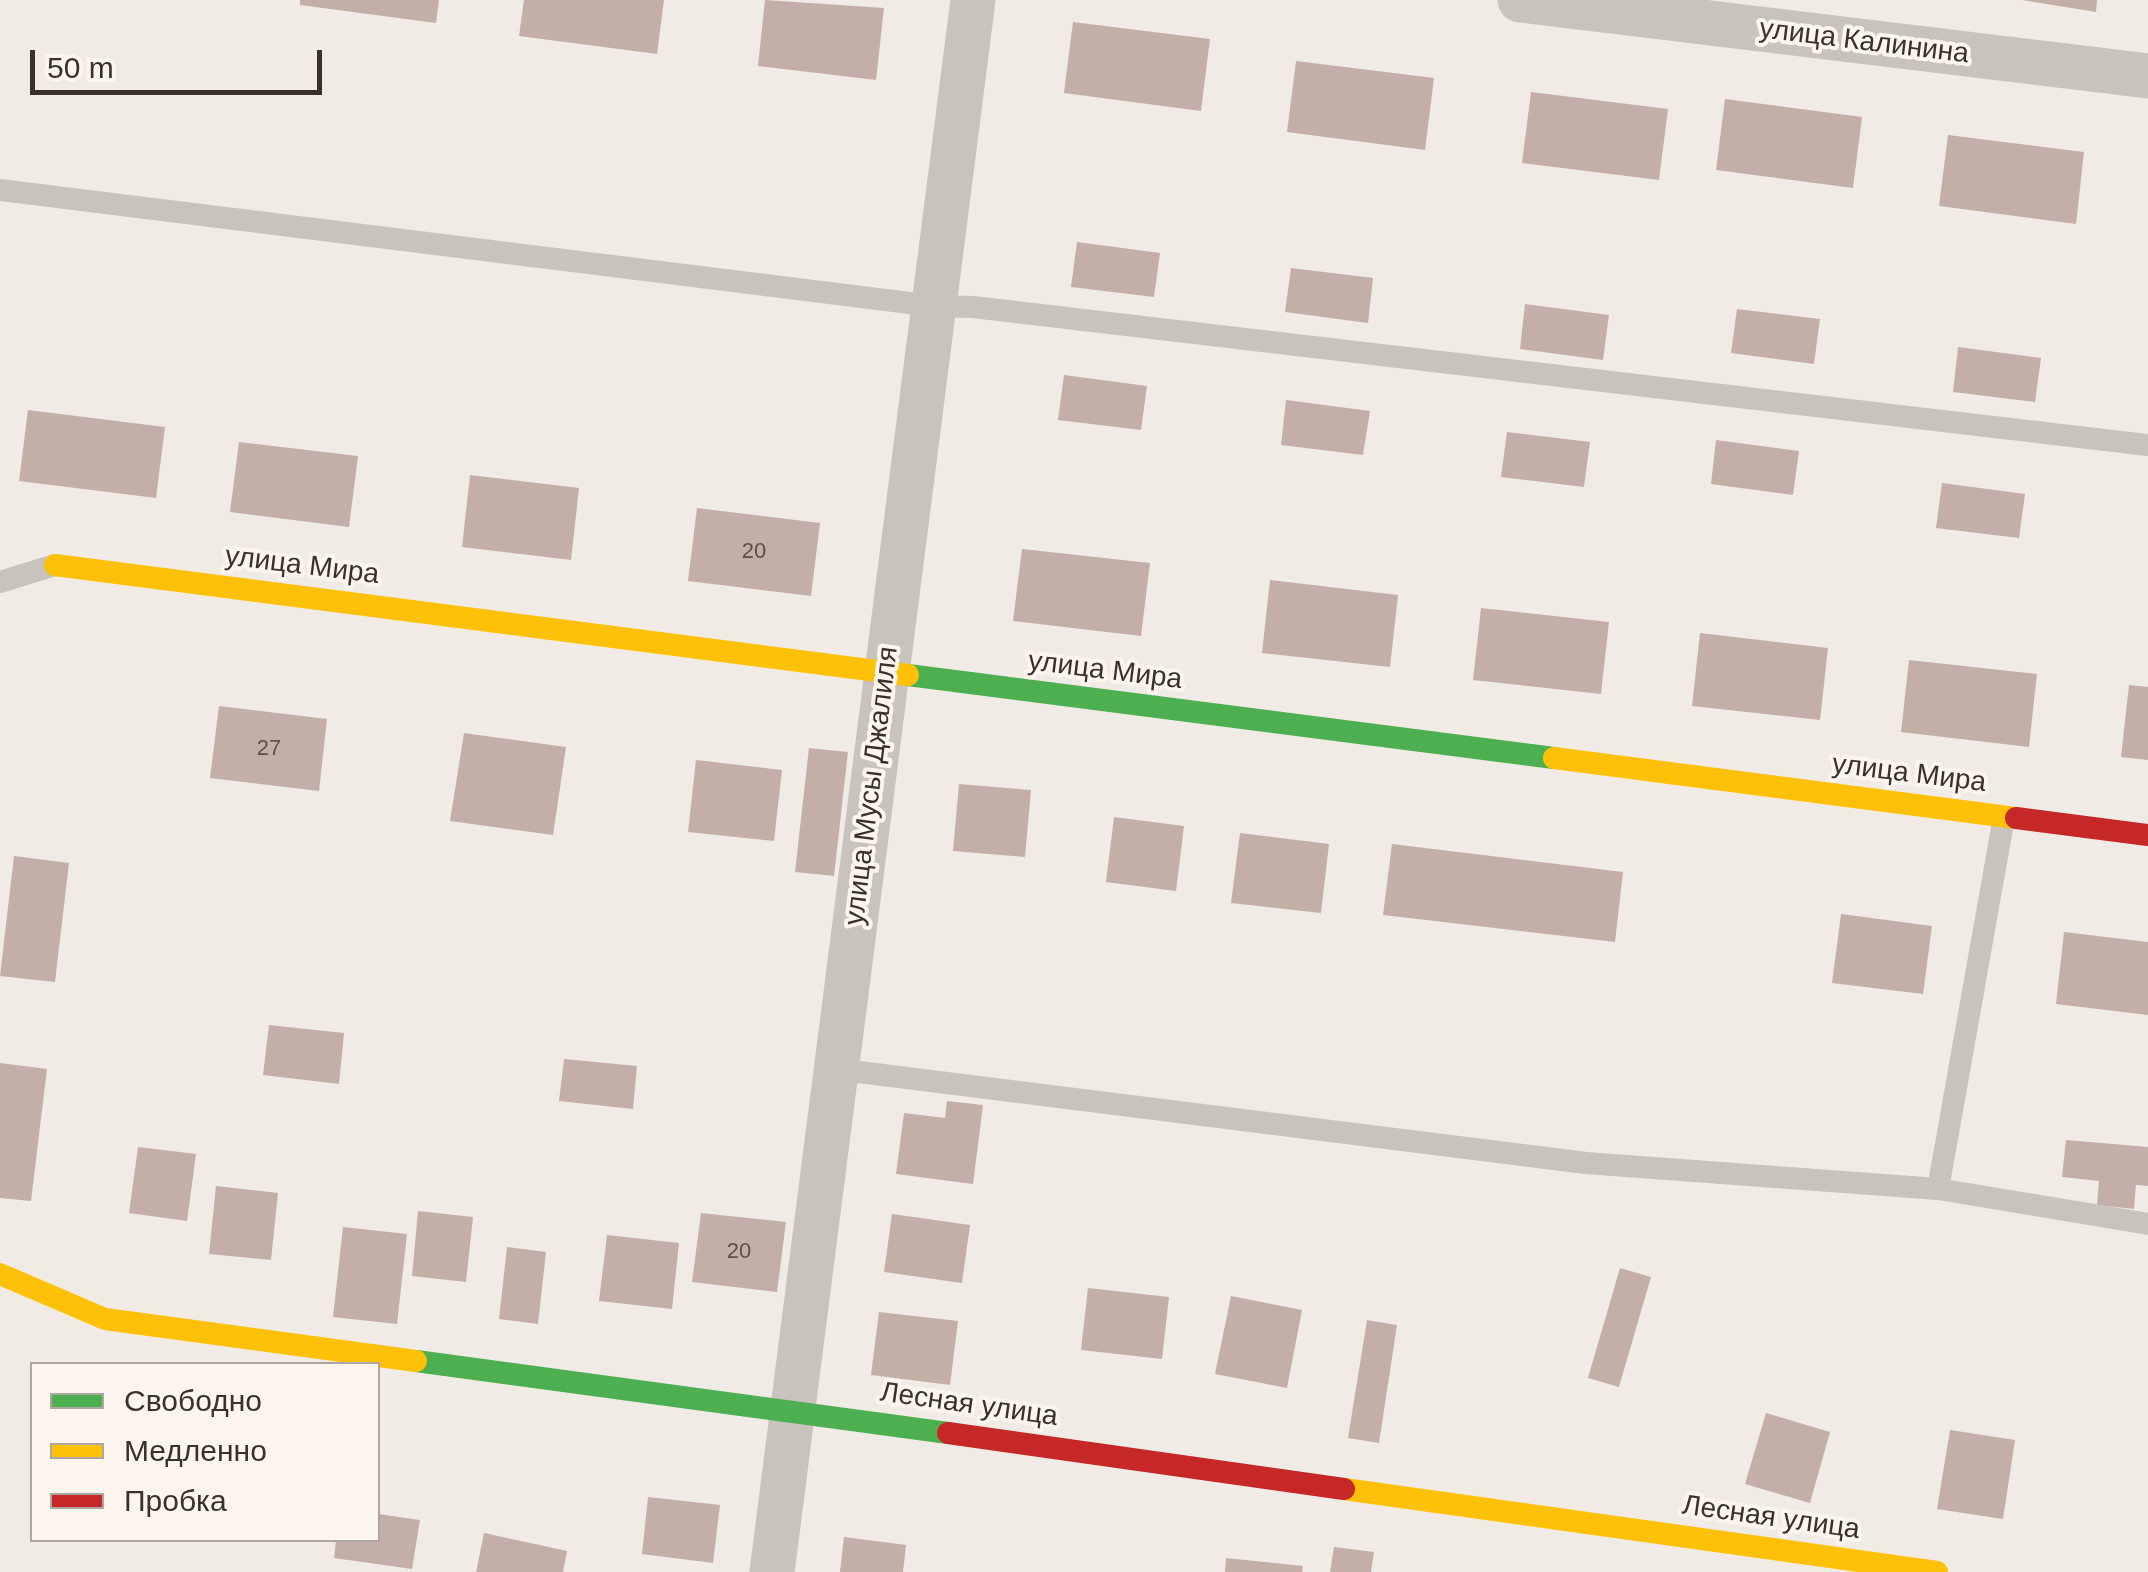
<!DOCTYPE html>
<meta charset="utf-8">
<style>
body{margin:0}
#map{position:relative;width:2148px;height:1572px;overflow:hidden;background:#f0ebe5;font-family:Arial,sans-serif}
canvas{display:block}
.legend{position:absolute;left:30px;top:1362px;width:350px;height:180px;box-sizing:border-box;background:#fbf5ee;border:2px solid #aea6a0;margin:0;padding:12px 18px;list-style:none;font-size:30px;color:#3b302b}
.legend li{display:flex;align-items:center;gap:20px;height:50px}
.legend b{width:50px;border:2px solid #aea6a0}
.scale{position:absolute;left:30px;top:50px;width:292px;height:45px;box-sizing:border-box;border:5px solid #3b302b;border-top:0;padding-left:12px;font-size:30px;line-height:35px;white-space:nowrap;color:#3b302b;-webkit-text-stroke:8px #fbf5ee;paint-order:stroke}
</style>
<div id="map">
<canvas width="2148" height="1572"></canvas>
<ul class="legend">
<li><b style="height:12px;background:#4caf50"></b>Свободно</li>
<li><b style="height:12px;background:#ffc107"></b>Медленно</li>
<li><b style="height:12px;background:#c62828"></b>Пробка</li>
</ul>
<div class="scale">50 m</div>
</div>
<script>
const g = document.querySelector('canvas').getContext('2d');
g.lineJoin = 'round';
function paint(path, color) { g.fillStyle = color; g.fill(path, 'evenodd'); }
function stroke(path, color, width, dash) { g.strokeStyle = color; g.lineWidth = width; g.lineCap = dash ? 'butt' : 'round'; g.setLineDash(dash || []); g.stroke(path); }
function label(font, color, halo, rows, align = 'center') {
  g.font = font + ' Arial,sans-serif'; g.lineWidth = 8; g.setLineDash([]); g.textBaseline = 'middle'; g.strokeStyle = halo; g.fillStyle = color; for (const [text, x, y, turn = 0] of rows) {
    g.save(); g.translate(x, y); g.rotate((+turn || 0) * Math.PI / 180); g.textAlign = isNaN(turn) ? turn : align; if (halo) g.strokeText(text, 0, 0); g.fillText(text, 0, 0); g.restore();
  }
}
paint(new Path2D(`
 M300 0H439L436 23 300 5Z
 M524 0H664L657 54 519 36Z
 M765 0 884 8 876 80 758 66Z
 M2022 0H2097L2096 12Z
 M1073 22 1210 39 1201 111 1064 93Z
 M1296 61 1434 78 1425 150 1287 132Z
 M1531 92 1668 109 1659 180 1522 163Z
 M1725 99 1862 117 1853 188 1716 170Z
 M1948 135 2084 152 2076 224 1939 206Z
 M1077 242 1160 253 1154 297 1071 287Z
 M1291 268 1373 278 1368 323 1285 312Z
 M1525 304 1609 315 1603 360 1520 349Z
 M1737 309 1820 319 1814 364 1731 353Z
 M1958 347 2041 358 2035 402 1953 392Z
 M1064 375 1147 386 1141 430 1058 420Z
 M1286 400 1370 411 1363 455 1281 445Z
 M28 410 165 427 156 498 19 481Z
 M1507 432 1590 442 1584 487 1501 477Z
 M1716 440 1799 451 1793 495 1711 484Z
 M239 442 358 456 349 527 230 512Z
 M470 475 579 488 571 560 462 547Z
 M1942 483 2025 494 2019 538 1936 528Z
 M697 508 820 523 811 596 688 581Z
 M1022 549 1150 563 1141 636 1013 621Z
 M1270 580 1398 595 1390 667 1262 653Z
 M1481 608 1609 622 1601 694 1473 680Z
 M1700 633 1828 648 1820 720 1692 706Z
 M1909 660 2037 674 2029 747 1901 732Z
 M2129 685 2148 687V760L2121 757Z
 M219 706 327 719 319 791 210 778Z
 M464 733 566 747 553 835 450 821Z
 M809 748 848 752 834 876 795 872Z
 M696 760 782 770 774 841 688 832Z
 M959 784 1031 790 1025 857 953 851Z
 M1114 817 1184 826 1176 891 1106 882Z
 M1240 833 1329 844 1321 913 1231 903Z
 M1392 844 1623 872 1615 942 1383 915Z
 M14 856 69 863 55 982 0 976Z
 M1841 914 1932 926 1923 994 1832 983Z
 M2064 932 2148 942V1015L2056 1004Z
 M269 1025 344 1033 339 1084 263 1075Z
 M564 1059 637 1066 633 1109 559 1101Z
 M0 1063 47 1069 31 1201 0 1198Z
 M947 1101 983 1105 973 1184 896 1174 904 1113 945 1118Z
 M2066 1140 2148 1147V1186L2136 1185 2134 1209 2097 1205 2099 1181 2062 1177Z
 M138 1147 196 1154 187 1221 129 1213Z
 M216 1186 278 1193 271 1260 209 1254Z
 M418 1211 473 1217 466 1282 412 1276Z
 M701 1213 786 1222 777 1292 692 1282Z
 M892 1214 970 1225 962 1283 884 1272Z
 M343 1227 407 1234 397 1324 333 1317Z
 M607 1235 679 1243 672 1309 599 1301Z
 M507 1247 546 1252 538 1324 499 1319Z
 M1620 1268 1651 1277 1619 1387 1588 1378Z
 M1088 1288 1169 1297 1162 1359 1081 1350Z
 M1231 1296 1302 1310 1287 1388 1215 1374Z
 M879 1312 958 1321 950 1385 871 1375Z
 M1367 1320 1397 1325 1379 1443 1348 1438Z
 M1766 1413 1830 1432 1810 1503 1745 1484Z
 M1950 1430 2015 1440 2003 1519 1937 1509Z
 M648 1497 720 1505 713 1563 642 1554Z
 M378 1514 420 1520 412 1569 334 1558 336 1540H378Z
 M484 1533 567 1551 563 1572H476Z
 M844 1537 906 1545 903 1572H840Z
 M1334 1547 1374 1552 1371 1572H1330Z
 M1226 1558 1303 1566 1302 1572H1225Z`), '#c3afa7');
stroke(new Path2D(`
 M0 190 934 306 973 307 2148 445
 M0 582 55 565
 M835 1069 1586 1163 1938 1189 2148 1224
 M1938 1189 2004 817`), '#c9c3be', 22);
stroke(new Path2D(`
 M1520 0 2148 76
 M772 1572 973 0`), '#c9c3be', 45);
stroke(new Path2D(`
 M908 675 1554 758
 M416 1361 948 1433`), '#4caf50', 22);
stroke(new Path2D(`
 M55 565 908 675
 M1554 758 2016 818
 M0 1274 105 1319 416 1361
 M1344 1489 1937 1572`), '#ffc107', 22);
stroke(new Path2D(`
 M2016 818 2148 835
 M948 1433 1344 1489`), '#c62828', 22);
label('22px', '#5d504a', null, [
 ["20",754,552],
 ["27",269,749],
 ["20",739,1252]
]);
label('28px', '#3b302b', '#fbf5ee', [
 ["улица Калинина",1864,42,7],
 ["улица Мира",302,566,7],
 ["улица Мира",1105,671,7],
 ["улица Мира",1909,774,7],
 ["улица Мусы Джалиля",872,786,-83],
 ["Лесная улица",969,1405,8],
 ["Лесная улица",1771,1518,8]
]);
</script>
